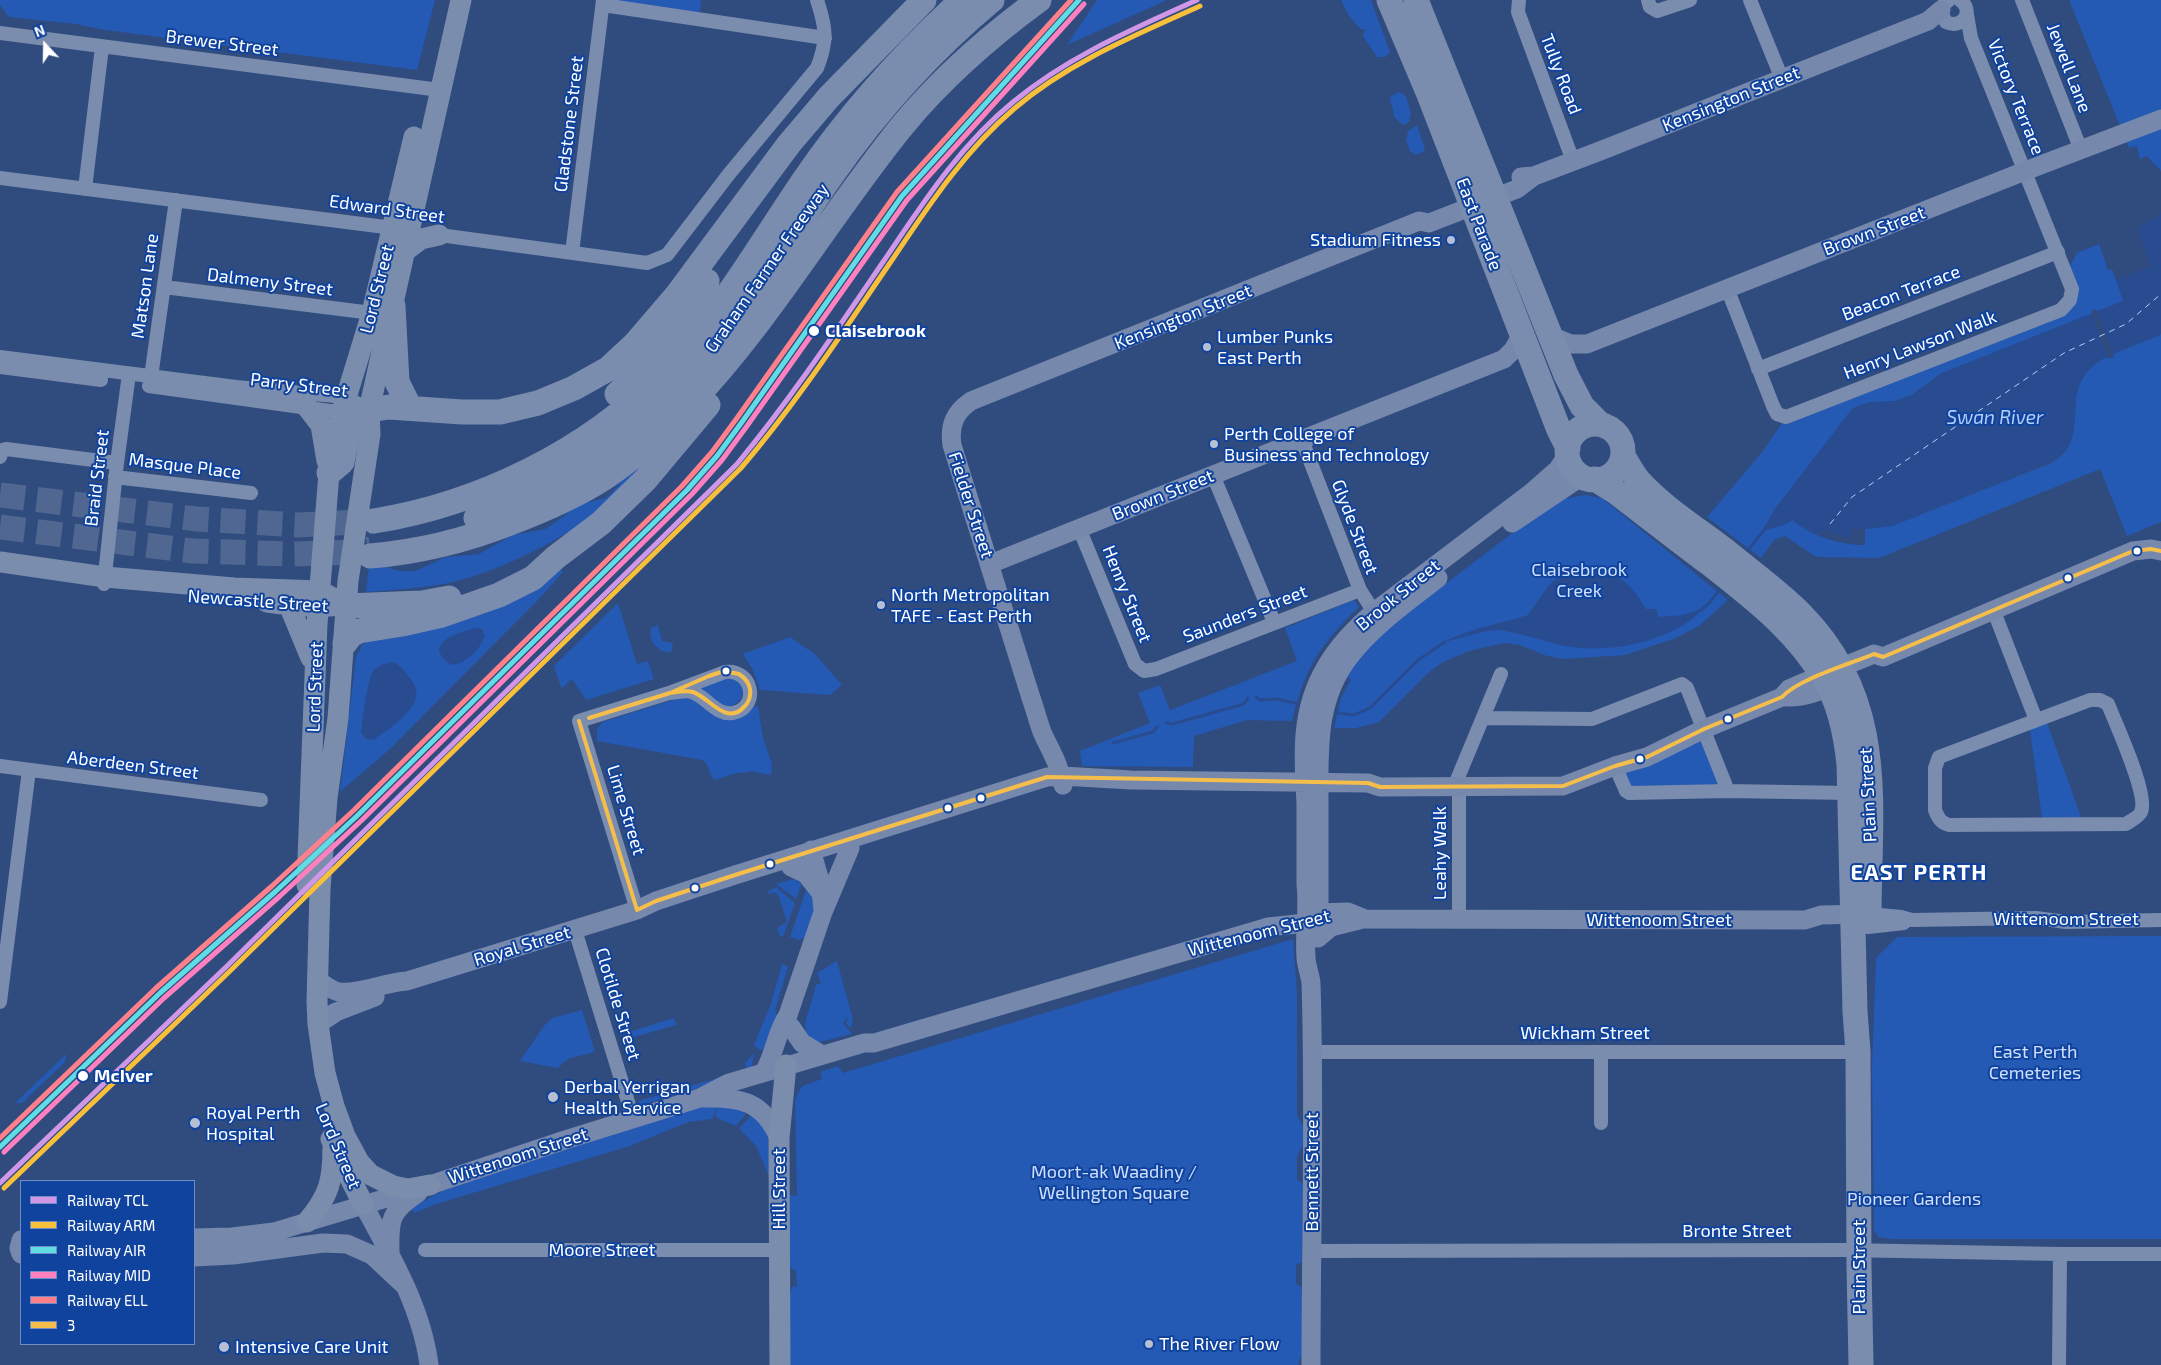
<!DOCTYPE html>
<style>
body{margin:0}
#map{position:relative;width:2161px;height:1365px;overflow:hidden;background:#304c7e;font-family:"Exo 2",sans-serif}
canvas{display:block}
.legend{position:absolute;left:20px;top:1180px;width:175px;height:165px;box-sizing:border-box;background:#10439e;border:1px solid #708ec5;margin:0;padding:6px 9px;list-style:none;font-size:15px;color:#fff}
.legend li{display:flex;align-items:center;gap:10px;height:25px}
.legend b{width:25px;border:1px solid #708ec5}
.north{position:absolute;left:20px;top:20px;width:50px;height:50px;-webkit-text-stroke:4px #10439e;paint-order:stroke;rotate:339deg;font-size:14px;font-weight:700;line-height:20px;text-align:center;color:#fff}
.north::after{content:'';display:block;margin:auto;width:18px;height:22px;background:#fff;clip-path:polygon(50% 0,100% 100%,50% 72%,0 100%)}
</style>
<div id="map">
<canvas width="2161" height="1365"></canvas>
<ul class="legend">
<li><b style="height:6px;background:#d097e8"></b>Railway TCL</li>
<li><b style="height:6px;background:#f8bf3a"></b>Railway ARM</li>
<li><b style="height:6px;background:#60dce4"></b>Railway AIR</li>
<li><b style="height:6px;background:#ff80bf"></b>Railway MID</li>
<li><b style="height:6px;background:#ff808b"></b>Railway ELL</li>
<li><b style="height:6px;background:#f5be4b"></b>3</li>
</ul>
<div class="north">N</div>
</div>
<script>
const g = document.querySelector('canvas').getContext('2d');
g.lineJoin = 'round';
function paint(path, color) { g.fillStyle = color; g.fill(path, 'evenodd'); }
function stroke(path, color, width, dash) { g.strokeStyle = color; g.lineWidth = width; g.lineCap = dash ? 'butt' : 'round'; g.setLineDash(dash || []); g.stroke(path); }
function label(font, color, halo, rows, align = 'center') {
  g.font = font + ' "Exo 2",sans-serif'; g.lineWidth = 4; g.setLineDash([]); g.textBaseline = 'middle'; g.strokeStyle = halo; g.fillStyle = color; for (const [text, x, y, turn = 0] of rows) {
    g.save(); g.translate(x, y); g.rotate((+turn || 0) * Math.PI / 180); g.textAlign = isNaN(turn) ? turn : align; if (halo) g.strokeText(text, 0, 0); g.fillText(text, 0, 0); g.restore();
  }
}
paint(new Path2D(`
 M0 0H435L417 70 105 30 76 24 9 17 0 5Z
 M603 0H701L699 19Z
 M1097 0H1167L1067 45Z
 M1341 0H1371L1390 52 1385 57H1377L1363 36 1365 29H1361C1352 21 1346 12 1341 0Z
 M2069 0H2161V171L2147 156 2140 159 2137 146 2129 148Z
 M1399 92 1406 96 1411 114 1409 122 1403 125 1394 117C1394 109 1390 104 1390 97Z
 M1417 125 1425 149 1423 152 1416 155 1410 151 1406 140 1408 131Z
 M2099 244 2108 270 2112 269 2124 301 1940 374 1912 395 1896 401 1860 405 1852 409 1775 509 1763 531 1792 520C1817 535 1835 544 1865 545V529L1892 526 2051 463C2091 441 2061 400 2089 369 2105 353 2140 345 2161 334V522L2127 536 2100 469 1879 558 1816 557 1785 536 1774 540 1761 558 1707 517 1763 451 1786 417 2070 300 2066 274 2077 253Z
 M651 452C643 463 636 476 627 486 591 527 502 572 449 583 421 588 394 590 366 592L369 564 380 565 399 571H415L446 557 479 554 513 535 546 529 580 504 606 498 617 487 627 472Z
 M1585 495 1602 498 1728 600 1699 626 1676 638 1625 655 1564 659 1547 656 1520 645 1504 643 1469 651 1443 662 1429 672 1379 722 1356 728H1334L1341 698 1351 679 1345 677 1378 635 1556 500Z
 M558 567 563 572 538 600 390 749 340 792 356 657 362 645 375 637Z
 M1354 600 1359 607C1321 643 1304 669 1292 721L1247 720 1194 736 1193 767 1082 766 1080 751 1150 723 1138 693 1160 685 1170 710 1297 661 1285 628Z
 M618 603 637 664 648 661 654 679 586 700 572 679 562 688 561 687 554 666Z
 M658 625 662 641 673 643 671 652C658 654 648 640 651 628Z
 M790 637 816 655 842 685 830 695 760 690 753 670 743 654Z
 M726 678 738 679 744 690C741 701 737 705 726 707L701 690 700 686Z
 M683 697 693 699 716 716 751 706 758 707 763 738 772 764 771 775 750 771 749 772 737 773 715 780 713 779 706 763 702 760 597 741V729L603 722Z
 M2045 717 2084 825H2043L2029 723Z
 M1704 729 1728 791 1629 793 1615 766Z
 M793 879 802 883 796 899 776 884Z
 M808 884 816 904 805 937 800 940 790 937Z
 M776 887 795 903 783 937 780 936 777 928 787 922 779 897 775 892 769 894 767 892Z
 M2161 936V1239H1891L1878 1237 1874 1230 1872 1069 1876 958 1897 937Z
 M1293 939 1297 993V1115L1303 1126V1145L1297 1156V1179L1303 1184 1302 1263 1296 1264V1284L1301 1286 1306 1343 1298 1365H785L786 1300 793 1286 797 1287 796 1271 786 1265 789 1195 797 1196 795 1100 802 1086 822 1079 820 1072 838 1066 843 1073Z
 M837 961 853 1020 851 1028 846 1024 848 1017 843 1023 852 1034 815 1043 807 1037 805 1024 816 985 821 983 817 973Z
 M782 964 788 967 775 1010 777 1016 768 1050H760L754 1045 771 1004Z
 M582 1010 595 1052 570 1058 557 1068 520 1061 544 1026 552 1018Z
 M674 1018 676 1025 631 1038 629 1032Z
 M754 1053 751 1070 723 1081 641 1105 638 1101 746 1070 745 1063Z
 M66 1054 65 1062 22 1103H15Z
 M718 1105 745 1110 744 1113 746 1114 736 1126 715 1117 718 1106 712 1119 688 1122 630 1146 436 1204 414 1213 412 1208 440 1192 488 1175 698 1107Z
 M753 1114 768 1134 770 1178 756 1146 739 1128Z`), '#2459b4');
paint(new Path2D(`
 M2161 203V334C2140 345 2107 352 2091 368 2061 397 2090 431 2058 459L1892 526 1865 529V545C1838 544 1813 537 1792 520L1787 524 1762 531 1775 509 1852 409 1869 402 1896 401 1912 395 1940 374 2123 301 2114 274 2142 263 2127 225 2150 213Z
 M1588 571C1620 573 1630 582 1646 609H1656L1659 617 1683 615 1704 608C1672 643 1605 655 1560 645 1539 640 1519 632 1497 630L1487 631 1444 642C1470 628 1500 624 1528 615 1550 586 1546 575 1588 571Z
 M475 628 482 629 485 635C481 649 467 663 452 665 420 644 457 633 475 628Z
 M392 662C401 665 404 670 409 677 433 703 393 725 374 740L366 739 361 732C363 719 367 679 374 670 379 665 386 663 392 662Z`), '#284c8f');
paint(new Path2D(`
 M2161 203V212L2154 218 2137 228 2151 266 2116 280 2114 274 2142 263 2127 225 2150 213Z
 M2096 309 2114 357 2109 359 2091 311Z
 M1852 528 1865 529V545L1849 544 1819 536 1821 530 1851 538Z`), '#304c7e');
stroke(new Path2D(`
 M1744 555 1765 529
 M1701 610 1708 604 1722 587
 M1256 697 1260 700 1276 699 1304 705
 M1331 712 1354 715 1370 708 1418 660 1445 642
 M1166 723 1172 724 1244 704 1248 698
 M1113 743 1153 732 1157 727`), '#284c8f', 3);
stroke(new Path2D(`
 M1830 524 1852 497 2064 353 2126 324 2161 294`), '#b2cefb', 1, [6, 5]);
stroke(new Path2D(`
 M0 495 197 519 298 525 374 521
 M0 527 193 551 292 554 358 552 371 549`), '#4f6791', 25, [25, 12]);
stroke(new Path2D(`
 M1519 0 1518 12 1573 161
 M1648 0 1650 7 1657 11 1690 0
 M1750 0 1782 79
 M1949 0 1944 4 1941 13 1946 22C1962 30 1975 11 1960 0
 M2022 0 2081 150
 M603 5 825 38
 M0 33 440 90
 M0 178 401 229
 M85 189 102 47
 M432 234 647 263 667 255 729 174 817 68C828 41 826 27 817 0
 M572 253 603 0
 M164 287 372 313
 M1727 288 1773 406 1777 414 1786 417 2061 310 2070 300 2072 289 1971 38 1967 15
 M0 357 236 387 346 397 369 410
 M0 367 101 380
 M1758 369 2058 252
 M151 377 176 200
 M149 386 330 411H349
 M1302 440 1360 590 1379 620
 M0 457 2 450 6 449 117 463
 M1213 475 1274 622
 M115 477 251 493
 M1079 528 1135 664 1144 671 1156 669 1360 590
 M104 584 117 463 129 374
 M1993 609 2036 720
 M2090 700H2100L2108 704C2116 725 2149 795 2141 812 2139 817 2130 821 2126 824L1949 825C1941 823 1938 818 1935 810V768L1939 757Z
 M1483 718 1592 719 1682 684 1687 688 1728 791
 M0 766 261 800
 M1615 766 1626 791 1629 793 1728 791 1849 793
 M1454 787 1501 674
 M1459 788V919
 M637 910 579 721 669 693 725 672C752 668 761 707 733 713 716 716 707 697 692 692 686 690 676 693 669 693
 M1869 914 1901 917 1912 920 2036 918 2066 922 2161 920
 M1868 927 1904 923
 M575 930 633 1118
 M0 1002 29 770
 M1312 1052H1858
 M1601 1123V1052
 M425 1250H779
 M1312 1251 1844 1250 2060 1254H2161
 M2059 1365 2060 1254`), '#7b8dae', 14);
stroke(new Path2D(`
 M1521 177 1534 176 1600 151 1928 21 1941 10
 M1551 336 1571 344H1587L2025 171 2161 119
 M1512 523 1582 476
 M990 564 1504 359 1513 350 1522 335
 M1785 697C1805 698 1823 690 1840 682
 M1063 785C1060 765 1050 750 1042 732 1038 721 1035 709 1031 698L952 445C949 425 955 412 971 401L1419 221 1429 223 1517 189 1534 176
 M811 850 820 881 823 910
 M791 867 806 874 820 892
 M1319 911C1319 876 1319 840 1319 805 1319 752 1315 700 1350 656 1374 625 1408 602 1438 578
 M1318 938 1331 927 1359 920
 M318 980C324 985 331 990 339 992 357 995 386 982 407 981L637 910 656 901 735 875 1047 777 1062 776 1131 780 1368 783 1380 787 1563 786 1615 766 1647 757 1704 729 1782 697 1789 689 1805 682 1874 654 1883 657 2133 551 2151 549 2161 551
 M318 1024 336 1012 375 997
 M791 1027 802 1043 822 1055
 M764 1072C775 1054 776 1032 788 1015L823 912 850 848
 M704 1098C740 1097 763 1101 779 1138
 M363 1204C390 1254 422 1308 429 1365
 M194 1238 232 1237 274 1232 307 1222 430 1185 565 1140 700 1098 729 1083 864 1043H874L1268 927 1306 923 1319 913 1348 912 1365 919 1805 920 1821 915 1865 914
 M21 1240 19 1248 21 1254
 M390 1253C389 1220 390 1211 418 1193
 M194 1257 233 1255 323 1243 347 1244 372 1255 404 1285
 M1311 1365C1311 1238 1315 1110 1311 983 1310 974 1306 965 1306 957 1304 932 1309 909 1306 885 1306 858 1306 831 1306 804 1305 781 1303 758 1305 735 1309 682 1335 645 1374 612L1532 492 1558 469 1568 454`), '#7688ac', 19);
stroke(new Path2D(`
 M404 252 421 239 439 235
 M307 407 321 425 327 461
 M0 562 105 577 234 588 320 591 333 598
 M267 602 298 606H331
 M289 605 311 658
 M307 885 317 624 329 473 342 411 372 313 414 137
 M331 1139 363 1204
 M430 1185 408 1189 393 1186 371 1175 359 1162 345 1136 334 1106 325 1073 318 1024 317 1002 320 889 327 798 338 718 348 581 370 434 369 410 461 0
 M307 1222C329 1196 333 1181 333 1147
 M780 1365 779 1138 786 1065`), '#7a8dad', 21);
stroke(new Path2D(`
 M1389 0 1428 92 1559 430 1568 448
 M1416 0 1566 375 1582 406 1600 424
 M393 306 397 382 410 408
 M617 394C654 363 680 321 707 281
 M1567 452a28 28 0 1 1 56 0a28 28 0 1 1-56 0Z
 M1623 456C1628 464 1633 474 1639 481 1663 508 1702 532 1731 555 1754 574 1779 592 1801 614 1886 700 1870 800 1869 910
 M329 473 342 462 348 431 352 423 369 410 389 407 462 412H500L538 403 574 388 608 369 635 344 677 295 789 144 829 97 924 0
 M1595 479 1616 492C1647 516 1678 540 1710 564 1753 598 1797 631 1825 680 1840 704 1846 736 1849 764L1855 1011 1858 1052 1859 1266 1861 1365
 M476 518C553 488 623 446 680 386 740 323 782 246 832 175 877 111 932 50 992 0
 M374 521C480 504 588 451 663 374 719 317 759 246 804 180 849 114 903 54 962 0
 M370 556C419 552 464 541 510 523 544 510 577 496 607 476 636 457 662 432 686 408 769 322 828 217 903 125 942 78 990 36 1039 0
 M346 606 422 603 449 598
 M345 643 351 635 359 631 402 624 442 615 499 595 533 578 556 557 601 523 646 479 708 405`), '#7b8dae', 25);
stroke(new Path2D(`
 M724 671 739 674C745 678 749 682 750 689 751 696 749 702 744 707 726 726 710 698 693 692 686 690 677 692 670 693L709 676Z
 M589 718 670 693
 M589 718 670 693
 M579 721 637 910
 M637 910 656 901 735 875 1047 777 1368 783 1380 787 1563 786 1615 766 1647 757 1704 729 1782 697C1798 679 1850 664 1874 654L1883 657 2133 551 2151 549 2161 551`), '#f5be4b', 4);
stroke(new Path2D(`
 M0 1183 226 967 737 464C790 400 836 331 883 262 921 206 959 146 1013 102 1067 57 1133 29 1197 0`), '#d097e8', 5);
stroke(new Path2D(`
 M4 1188 230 971 741 468C796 404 842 333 890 263 927 208 964 151 1015 108 1069 62 1136 35 1200 6`), '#f8bf3a', 5);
stroke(new Path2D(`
 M0 1147 160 993 276 891 358 815 687 490 717 456 742 422 902 196 1079 0`), '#60dce4', 5);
stroke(new Path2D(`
 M4 1152 164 998 280 896 362 820 692 494 722 460 747 426 907 200 1084 4`), '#ff80bf', 5);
stroke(new Path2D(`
 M0 1138 156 988 272 886 354 810 682 486 712 452 737 418 897 192 1071 0`), '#ff808b', 5);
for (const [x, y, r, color] of [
 [1451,240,5,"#b7c0d2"],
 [814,331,6,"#fff"],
 [1207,347,5,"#b7c0d2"],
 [1214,444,5,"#b7c0d2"],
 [2137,551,4.5,"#fff"],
 [2068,578,4.5,"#fff"],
 [881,605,5,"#b7c0d2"],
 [726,671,4.5,"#fff"],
 [1728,719,4.5,"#fff"],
 [1640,759,4.5,"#fff"],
 [981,798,4.5,"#fff"],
 [948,808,4.5,"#fff"],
 [770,864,4.5,"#fff"],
 [695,888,4.5,"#fff"],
 [83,1076,6,"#fff"],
 [553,1097,6,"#b7c0d2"],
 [195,1123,6,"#b7c0d2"],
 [1149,1344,5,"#b7c0d2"],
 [224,1347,6,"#b7c0d2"]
]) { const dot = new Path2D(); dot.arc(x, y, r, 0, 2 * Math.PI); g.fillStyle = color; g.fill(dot); stroke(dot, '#10439e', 2); }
label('18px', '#fff', '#10439e', [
 ["Brewer Street",222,43,7],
 ["Jewell Lane",2069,68,69],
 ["Tully Road",1561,74,69],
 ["Victory Terrace",2016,97,68],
 ["Kensington Street",1731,99,-22],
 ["Gladstone Street",569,124,-83],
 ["Edward Street",387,209,8],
 ["East Parade",1479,224,69],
 ["Brown Street",1874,231,-21],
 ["Graham Farmer Freeway",767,268,-55],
 ["Dalmeny Street",270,282,7],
 ["Matson Lane",145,286,-82],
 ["Lord Street",377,289,-76],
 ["Beacon Terrace",1901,293,-21],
 ["Kensington Street",1183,317,-22],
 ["Henry Lawson Walk",1920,345,-21],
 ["Parry Street",299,385,7],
 ["Masque Place",185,466,7],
 ["Braid Street",97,478,-83],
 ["Brown Street",1163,495,-22],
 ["Fielder Street",971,505,72],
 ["Glyde Street",1355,527,69],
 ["Henry Street",1127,594,68],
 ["Brook Street",1398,595,-39],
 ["Newcastle Street",258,601,4],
 ["Saunders Street",1245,614,-21],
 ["Lord Street",315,687,-88],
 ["Aberdeen Street",133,765,7],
 ["Plain Street",1868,795,-93],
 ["Lime Street",626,810,73],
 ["Leahy Walk",1440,853,-90],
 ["Wittenoom Street",2066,919],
 ["Wittenoom Street",1659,920],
 ["Wittenoom Street",1259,933,-14],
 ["Royal Street",522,946,-17],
 ["Clotilde Street",618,1004,73],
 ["Wickham Street",1585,1033],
 ["Lord Street",338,1146,67],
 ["Wittenoom Street",518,1156,-18],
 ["Bennett Street",1312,1172,-90],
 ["Hill Street",779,1189,-90],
 ["Bronte Street",1737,1231],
 ["Moore Street",602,1250],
 ["Plain Street",1859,1267,-90]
]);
label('18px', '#fff', '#10439e', [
 ["Stadium Fitness",1441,240,"right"],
 ["Lumber Punks",1217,337],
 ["East Perth",1217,358],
 ["Perth College of",1224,434],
 ["Business and Technology",1224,455],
 ["North Metropolitan",891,595],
 ["TAFE - East Perth",891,616],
 ["Derbal Yerrigan",564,1087],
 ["Health Service",564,1108],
 ["Royal Perth",206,1113],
 ["Hospital",206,1134],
 ["The River Flow",1159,1344],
 ["Intensive Care Unit",235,1347]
], 'left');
label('bold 18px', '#fff', '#10439e', [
 ["Claisebrook",825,331],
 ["McIver",94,1076]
], 'left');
label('18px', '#cee0fe', '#10439e', [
 ["Claisebrook",1579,570],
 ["Creek",1579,591],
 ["East Perth",2035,1052],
 ["Cemeteries",2035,1073],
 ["Moort-ak Waadiny /",1114,1172],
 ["Wellington Square",1114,1193],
 ["Pioneer Gardens",1914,1199]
]);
label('italic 19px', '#b2cefb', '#10439e', [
 ["Swan River",1995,418]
]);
g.letterSpacing = '1px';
label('bold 22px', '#fff', '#10439e', [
 ["EAST PERTH",1919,873]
]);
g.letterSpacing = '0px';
</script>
